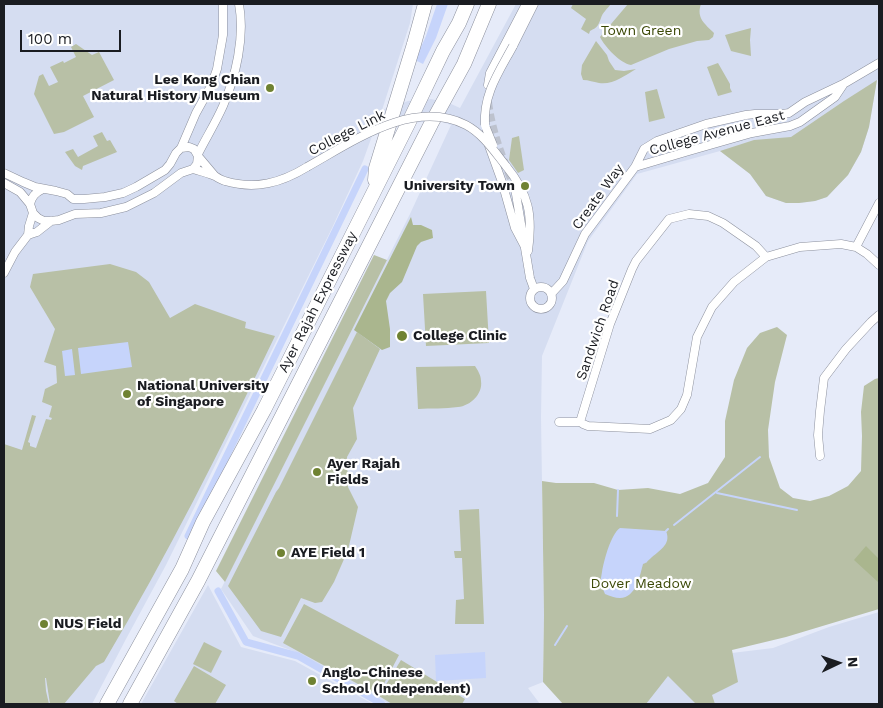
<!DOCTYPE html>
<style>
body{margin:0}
#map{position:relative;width:883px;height:708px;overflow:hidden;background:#e6ebf9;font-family:"Work Sans",sans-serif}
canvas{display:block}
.frame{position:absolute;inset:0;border:5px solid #1a1c21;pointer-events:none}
.north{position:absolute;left:813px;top:638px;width:50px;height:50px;-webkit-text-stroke:4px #fff;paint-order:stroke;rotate:87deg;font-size:14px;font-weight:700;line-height:20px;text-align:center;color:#1a1c21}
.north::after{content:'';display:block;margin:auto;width:18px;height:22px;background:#1a1c21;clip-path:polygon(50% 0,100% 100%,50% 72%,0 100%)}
.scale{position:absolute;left:20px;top:30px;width:101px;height:22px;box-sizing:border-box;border:2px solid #1a1c21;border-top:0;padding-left:6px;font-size:15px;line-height:18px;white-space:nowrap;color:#1a1c21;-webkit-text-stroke:4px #fff;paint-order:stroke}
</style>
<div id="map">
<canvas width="883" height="708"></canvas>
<div class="frame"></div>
<div class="north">N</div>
<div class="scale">100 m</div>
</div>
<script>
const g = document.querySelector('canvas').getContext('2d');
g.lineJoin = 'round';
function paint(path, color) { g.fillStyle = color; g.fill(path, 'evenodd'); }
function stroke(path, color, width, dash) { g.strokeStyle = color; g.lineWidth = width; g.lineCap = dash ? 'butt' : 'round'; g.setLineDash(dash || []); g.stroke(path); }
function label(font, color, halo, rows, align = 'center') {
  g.font = font + ' "Work Sans",sans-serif'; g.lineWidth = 4.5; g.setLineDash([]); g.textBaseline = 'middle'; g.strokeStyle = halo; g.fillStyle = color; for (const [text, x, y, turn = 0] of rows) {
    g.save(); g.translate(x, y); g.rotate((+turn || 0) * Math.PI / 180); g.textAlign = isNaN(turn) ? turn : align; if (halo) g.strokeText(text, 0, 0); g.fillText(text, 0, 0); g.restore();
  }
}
paint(new Path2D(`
 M4 4H413L410 23 382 110 408 101 431 99 449 103 460 108 516 4H879V79L877 80 869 127 861 152 848 175 827 197 815 201 799 203H786L766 196 750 174 720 151 637 174 588 241 542 356 541 417 544 615 543 682 528 688 540 704H389L298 653 253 636 221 589 410 214 451 125 440 121 420 122 397 126 372 136 363 161 332 228 166 565 126 639 92 704H4Z
 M208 585 241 647 295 661 373 704H141Z
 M879 612V704H625L666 661 773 648 829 627Z`), '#d5ddf1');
paint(new Path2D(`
 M573 4H611C608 8 602 13 601 18 598 26 598 27 590 31L589 34 581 29 586 19 571 8Z
 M628 4H701C696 18 705 24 714 33L713 37 709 40 697 41 669 49 631 65C620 63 605 47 600 37Z
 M751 28 750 40 751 56 731 51 725 35Z
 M596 41 607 55 609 61 615 70 624 71 636 69C624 76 613 85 599 83 593 82 589 80 583 80L581 74 582 65Z
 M76 44 92 55 99 52 114 80 83 96 94 117 64 132 54 134 34 94 39 76 43 74 49 86 58 82 50 67 63 61 64 63 76 57 71 47Z
 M718 63 730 84V88L732 92 718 96 707 67Z
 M877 80 869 127 861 152 848 175 827 197 815 201 799 203H786L766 196 750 174 720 151 754 140 791 137 844 101Z
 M657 89 665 118 649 122 645 92Z
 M102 132 107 141 110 140 117 152 83 166 82 170 75 166 65 152 73 149 78 157 98 146 93 136Z
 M519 136 524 170 518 173 509 160 512 138Z
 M374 255 387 260 225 582 216 571Z
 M110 264 136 272 149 282 170 318 195 304 246 322 245 328 275 336C222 447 167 556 104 662L96 666 64 704H50L46 678H45L46 691 49 704H4V444L22 450 32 415 36 416 28 442 30 443V446L36 448 46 419 51 420 52 418 49 417 52 406 42 402 45 389 57 383 56 366 44 362 55 329 30 287 33 274Z
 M486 291 489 343 426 346 423 294Z
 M777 327 787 335 775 382 768 430 769 457 780 488 793 498 810 501 829 496 848 486 861 471 862 436 861 412 864 386 875 379 879 378V609L786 637 732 650 738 682 712 695 715 704H696L668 676 646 704H563L543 682 544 615 542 481 556 483H594L618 490 648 488 680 494 708 483 725 457V421L734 380 747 348 760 333Z
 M357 332 380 349 353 408 357 439 347 457 348 487 358 507 348 550 334 582 322 602 315 603 301 598 281 637 261 631 228 586 276 492 279 488Z
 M475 366C478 371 481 375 481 381 483 394 470 406 458 407 445 409 431 408 418 409L416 367Z
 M479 509 484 624H455L456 600 464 599 462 558H455L454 551H461L459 510Z
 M304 604 399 655 378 695 283 643Z
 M204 642 222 651 211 673 193 664Z
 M401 660 465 699 462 704H392L379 696Z
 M194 666 226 685 215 704H178L174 701Z`), '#b8c0a6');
paint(new Path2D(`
 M411 217 413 225H421L432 230 433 238 421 242 417 246 402 282 390 293 386 301 390 329V347L382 350 354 330Z
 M866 546 879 559V581L878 582 854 560Z`), '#aab68e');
paint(new Path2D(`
 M437 4H448L436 38 423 64 415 60 426 36Z
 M128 342 132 367 81 374 78 348Z
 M72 349 75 375 65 376 62 351Z
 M620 528 666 531C672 545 658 551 650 559 644 564 650 561 643 564 640 575 636 598 620 598 615 598 610 596 605 594L602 587 599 584C601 580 601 577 602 572 604 560 611 534 620 528Z
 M485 652 486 678 436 681 435 655Z`), '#c6d4fb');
stroke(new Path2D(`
 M717 493 797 510
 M617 516 618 490
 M674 525 760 457
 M666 531 668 529
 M555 645 567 626`), '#c6d4fb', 2);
stroke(new Path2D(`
 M188 536 365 169
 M218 591 246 642 298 656 382 704`), '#c6d4fb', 7);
stroke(new Path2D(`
 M488 102C492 133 503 160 515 188`), '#bdc2ce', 8, [8, 4]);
const minor = new Path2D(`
 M513 46 534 4
 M488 85 490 73 526 4
 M489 146 502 182 515 228 525 247
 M198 154C206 138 216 122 223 106 236 76 245 37 239 4
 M198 156 214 175
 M506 166C529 194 533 215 528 251
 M635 167 689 151 752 133 790 126 800 122 835 97 843 85
 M193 169C200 171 208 173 215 176 218 178 221 180 225 181 255 190 281 183 307 167
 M4 173 23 182 35 187 56 191 67 194 73 199H84L105 197 123 193 136 187 165 170 170 164 176 153 181 148 196 113 211 86 217 69 223 35V4
 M4 183 20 192 30 204 33 213 38 218 44 221H51L59 220 75 214 101 213 126 207 154 193 181 173 193 169 197 164 198 156 194 149 189 147 181 148
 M515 188 530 278 534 289
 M30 204C32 196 35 193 43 189
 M28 235 29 226 33 213
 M856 247 879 203
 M4 273 15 252 28 235 37 232 51 221
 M530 298a11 11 0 1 1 22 0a11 11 0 1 1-22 0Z
 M551 294 563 281 585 234 635 167 644 149 657 141 706 124 746 115 755 114H783L789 113 805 102 845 83 879 63
 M559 422H580
 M580 422 583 424 588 426 650 429 671 420 681 409 687 395 697 337 712 307 734 282 766 257 800 247 841 244 856 247 867 254 879 265
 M580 422 610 324 632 269 636 261 669 219 689 214 708 216 723 223 756 246 766 257
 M820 456 818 435 820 411 824 378 846 349 871 322 879 315`);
const motorway = new Path2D(`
 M375 180 376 168 414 44 425 4
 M107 704 182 569 203 522 264 410 408 124 443 51 459 23 467 4
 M130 704 198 581 431 124 464 64 489 4`);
stroke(minor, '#8c909d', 9);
stroke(motorway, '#8c909d', 15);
stroke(minor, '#fff', 8);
stroke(motorway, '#fff', 14);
const minorBridge = new Path2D(`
 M485 125C483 94 499 72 513 46
 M486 128 493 145
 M307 167C352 142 413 98 466 125 483 134 494 151 506 166`);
stroke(minorBridge, '#8c909d', 9, []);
stroke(minorBridge, '#fff', 8);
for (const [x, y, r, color] of [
 [270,88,5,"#6f8232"],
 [525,186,5,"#6f8232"],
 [402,336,6,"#6f8232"],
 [127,394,5,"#6f8232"],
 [317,472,5,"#6f8232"],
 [281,553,5,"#6f8232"],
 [44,624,5,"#6f8232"],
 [312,681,5,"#6f8232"]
]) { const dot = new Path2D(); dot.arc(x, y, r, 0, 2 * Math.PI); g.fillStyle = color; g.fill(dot); stroke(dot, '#fff', 2); }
label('14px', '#3b4806', '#fff', [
 ["Town Green",641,31],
 ["Dover Meadow",641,584]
]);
label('bold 14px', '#1a1c21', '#fff', [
 ["Lee Kong Chian",260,80,"right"],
 ["Natural History Museum",260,96,"right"],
 ["University Town",515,186,"right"],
 ["College Clinic",413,336],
 ["National University",137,386],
 ["of Singapore",137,402],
 ["Ayer Rajah",327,464],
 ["Fields",327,480],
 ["AYE Field 1",291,553],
 ["NUS Field",54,624],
 ["Anglo-Chinese",322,673],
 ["School (Independent)",322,689]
], 'left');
label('14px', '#1a1c21', '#fff', [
 ["College Link",347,133,-27],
 ["College Avenue East",717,133,-15],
 ["Create Way",598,197,-54],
 ["Ayer Rajah Expressway",318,302,-63],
 ["Sandwich Road",598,330,-71]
]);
</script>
